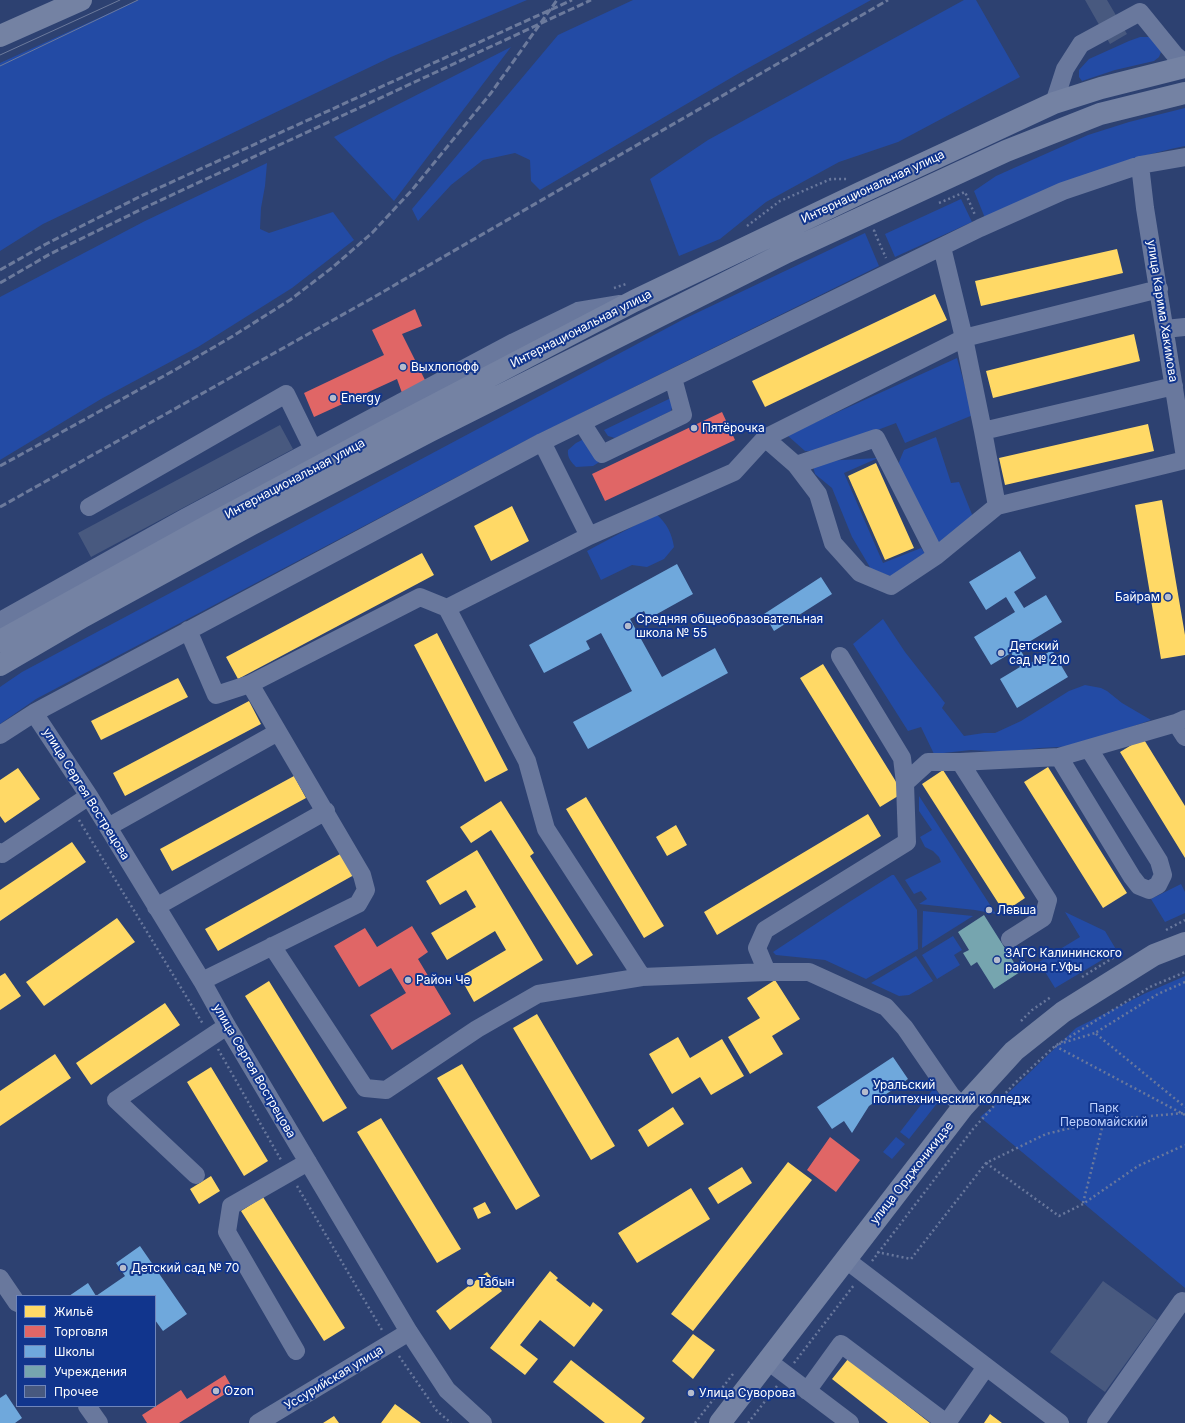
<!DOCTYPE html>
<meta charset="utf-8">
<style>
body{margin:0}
#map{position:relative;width:1185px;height:1423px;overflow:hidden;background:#2d4171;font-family:Inter,sans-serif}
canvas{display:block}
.legend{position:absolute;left:16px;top:1295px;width:140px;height:112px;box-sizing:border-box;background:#11358d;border:1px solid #7086bb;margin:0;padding:5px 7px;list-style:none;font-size:12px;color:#fff}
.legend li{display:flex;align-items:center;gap:8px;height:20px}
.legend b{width:20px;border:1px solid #7086bb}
</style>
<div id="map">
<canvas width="1185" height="1423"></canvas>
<ul class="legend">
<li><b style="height:11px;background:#ffd966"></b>Жильё</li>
<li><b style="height:11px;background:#e06666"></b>Торговля</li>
<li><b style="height:11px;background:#6fa8dc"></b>Школы</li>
<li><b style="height:11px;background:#76a5af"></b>Учреждения</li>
<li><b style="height:11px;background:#48597f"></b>Прочее</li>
</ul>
</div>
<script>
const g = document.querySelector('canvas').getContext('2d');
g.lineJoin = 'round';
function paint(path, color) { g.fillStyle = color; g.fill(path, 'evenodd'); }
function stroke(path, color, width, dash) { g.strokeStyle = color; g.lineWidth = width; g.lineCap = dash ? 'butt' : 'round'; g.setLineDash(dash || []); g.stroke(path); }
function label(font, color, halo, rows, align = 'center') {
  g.font = font + ' Inter,sans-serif'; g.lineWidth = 4; g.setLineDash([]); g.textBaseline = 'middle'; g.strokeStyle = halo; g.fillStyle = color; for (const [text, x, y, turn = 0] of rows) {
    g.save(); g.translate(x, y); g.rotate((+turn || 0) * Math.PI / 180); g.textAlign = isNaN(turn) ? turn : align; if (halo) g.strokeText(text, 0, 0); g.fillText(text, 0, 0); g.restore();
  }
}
paint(new Path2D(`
 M138 0H527L391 57 43 224 0 251V63Z
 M633 0H871L741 72 540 190 531 181 530 160 515 153 483 160 451 185 418 221 412 209 558 35Z
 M964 0H976L1020 77 898 142 839 162 766 202 720 239 679 256 650 179 708 140Z
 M1140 37H1151L1158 44 1161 52 1159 57 1154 61 1115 70 1082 81 1079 77V70L1089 59 1129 41Z
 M511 47 394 201 334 137Z
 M1185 108V146C1115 160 1050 191 985 218L974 191 996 176 1088 135 1129 122Z
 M267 163 265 186 261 208 260 229 269 233 333 212 354 240 292 288 198 347 101 399 0 460V297L145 221Z
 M961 199 972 222 895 257 885 234Z
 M865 233 879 266 525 441 36 699 0 724V687L22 672 684 319Z
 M957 358 973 415 905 443 896 423 822 451H805L787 435Z
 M671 398 673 404 671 411 615 438 608 436 604 430Z
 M936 437 951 483 959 482 973 517 938 547 898 471 899 462 904 450Z
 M586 438 601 461 593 466 576 467C571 462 567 457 568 450L576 443Z
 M878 458 844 473 883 563 921 548 926 555 893 577 871 569 852 537 832 488 815 474 813 466 824 461Z
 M656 514C667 523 672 534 674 547L664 559 647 567 632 565 601 580 587 551Z
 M883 619 905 652 945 703 942 708 964 736 984 733H995L1021 721 1069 691 1085 685 1101 688 1107 691 1122 703 1151 720 1076 746 1040 748 1003 752 971 750 934 754 921 727 908 731 853 644Z
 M919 796 996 914 975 910 919 904 927 899 921 891 914 894 905 880 941 862 939 857 933 851 925 847 920 837 932 830 919 811Z
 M892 875H894L917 910 918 949 866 979 825 960 776 955 773 952 846 904Z
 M1181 884 1185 892V913L1165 922 1151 899Z
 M923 911 973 916 922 948Z
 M1065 912 1105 931 1117 951 1055 988 1039 962 1080 937Z
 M953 936 962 950 954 955 960 965 937 979 922 955Z
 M916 956 933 981 909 995 899 996 871 983Z
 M1185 976V1288L980 1117 1002 1099 1076 1028 1146 993Z
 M934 1088 942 1097 909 1139 900 1132Z
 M896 1137 905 1144 892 1159 883 1152Z`), '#234ba5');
paint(new Path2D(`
 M1117 249 1123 273 981 306 975 281Z
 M935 294 947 320 765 407 752 381Z
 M1134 334 1140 361 993 398 986 371Z
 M1148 424 1154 451 1005 485 999 458Z
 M876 463 914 548 885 560 848 476Z
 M1162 500 1185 635V655L1161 659 1135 505Z
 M512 506 529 541 491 561 474 526Z
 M422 553 434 575 238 679 226 657Z
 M437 633 508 770 485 782 414 645Z
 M823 664 903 793 880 807 800 678Z
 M178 678 188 697 101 740 91 721Z
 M249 701 261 724 125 796 113 773Z
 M1143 738 1185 806V858L1120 752Z
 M1048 767 1127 893 1103 908 1024 782Z
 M18 768 40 799 5 823 0 816V780Z
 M943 770 1025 898 1004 912 922 784Z
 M294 776 306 798 172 871 160 849Z
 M586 797 664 926 644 938 566 809Z
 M501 801 534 853 530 856 593 955 577 965 491 830 471 843 460 827Z
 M868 814 881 836 717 935 704 912Z
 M676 825 687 845 667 856 656 837Z
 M72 842 86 862 0 921V890Z
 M477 850 543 960 474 1002 460 977 506 950 495 931 447 960 431 933 476 907 466 890 440 905 426 881Z
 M342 853 354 875 218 951 205 929Z
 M117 918 135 942 44 1006 26 982Z
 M5 973 21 996 0 1010V976Z
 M775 980 800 1019 772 1036 783 1054 750 1074 728 1037 760 1018 747 998Z
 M269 981 347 1108 323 1122 245 996Z
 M165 1003 180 1025 91 1085 76 1063Z
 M537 1014 615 1146 591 1160 513 1028Z
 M678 1037 690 1058 722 1039 744 1076 711 1095 700 1077 672 1094 649 1054Z
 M55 1054 71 1078 0 1126V1091Z
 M462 1064 540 1196 516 1210 437 1078Z
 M211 1067 268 1161 244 1176 187 1082Z
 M673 1107 684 1124 648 1147 638 1130Z
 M381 1118 461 1249 437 1263 357 1132Z
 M788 1162 812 1180 693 1331 671 1314Z
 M742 1167 752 1183 718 1204 708 1188Z
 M211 1176 220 1191 199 1204 190 1189Z
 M691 1188 710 1219 637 1263 618 1233Z
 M263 1197 345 1328 324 1341 241 1211Z
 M485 1202 491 1213 478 1219 473 1208Z
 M550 1271 558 1278 556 1280 590 1307 593 1302 603 1310 574 1347 540 1320 520 1345 538 1359 525 1375 490 1348Z
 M487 1272 502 1291 450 1330 436 1311Z
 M693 1334 715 1350 693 1379 672 1361Z
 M848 1359 930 1423H888L832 1379Z
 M571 1360 645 1418 641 1423H605L553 1382Z
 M395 1404 421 1423H381Z
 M990 1414 1002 1423H984Z
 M334 1416 339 1423H323Z`), '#ffd966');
paint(new Path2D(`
 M415 309 422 326 402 334 426 382 402 393 397 379 314 417 304 393 384 355 372 330Z
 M722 412 735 440 605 501 592 474Z
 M412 926 428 952 418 959 451 1014 392 1050 370 1015 406 993 391 968 359 987 334 946 365 928 377 947Z
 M830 1137 860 1160 836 1192 807 1170Z
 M225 1375 233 1389 179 1423H147L142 1415 181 1390 187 1399Z`), '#e06666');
paint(new Path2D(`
 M1020 551 1036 578 1014 592 1024 608 1046 595 1062 622 1019 648 1029 664 1052 650 1068 677 1017 708 1000 679 1020 667 1011 653 991 665 974 637 1015 612 1006 597 986 610 969 582Z
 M677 564 693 594 648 619 644 611 630 619 662 677 715 648 728 673 588 749 573 722 632 691 601 633 586 641 590 649 544 673 529 645Z
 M821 577 832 594 774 631 764 614Z
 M893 1057 908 1079 869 1106 852 1133 844 1121 832 1129 817 1107Z
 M140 1246 187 1314 163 1331 155 1320V1296H69L88 1283 96 1296 125 1276 116 1263Z
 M6 1394 22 1418 15 1423H0V1398Z`), '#6fa8dc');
paint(new Path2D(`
 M984 915 1020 972 994 989 977 962 971 966 963 953 969 950 958 932Z`), '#76a5af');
paint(new Path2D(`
 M1085 0H1107L1127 34 1110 44Z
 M280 425 293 449 91 557 78 533Z
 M1103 1281 1157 1320 1105 1392 1050 1352Z`), '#48597f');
stroke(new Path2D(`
 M939 203 965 192 975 215
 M747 226 780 201 831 179H847
 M875 230 874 231 886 258
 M614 288 626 284
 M79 820 203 1024
 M1166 930 1185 920
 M1082 977 1124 951
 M1185 982 1158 994 1095 1033 1185 1107
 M1021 1021 1032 1010 1051 997
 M1059 1044 1095 1033
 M1055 1046 1185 1115
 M218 1049 281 1160
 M986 1163 1059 1216 1083 1204 1138 1166 1185 1145
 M297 1186 382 1330
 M1083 1203 1104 1120
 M877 1252 911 1259 986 1163 1046 1134 1104 1120 1185 1113
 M872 1261 973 1129 1014 1084 1055 1046 1150 987 1185 972
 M399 1356 437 1411 451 1423
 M794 1363 854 1285
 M695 1423 733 1374
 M748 1423 777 1386`), '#69789d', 2.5, [2, 3]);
stroke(new Path2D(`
 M1054 103 1065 69 1081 44 1140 12 1175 55 1185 63
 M1140 165 1145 208 1185 457
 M942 247 964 338 983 431 997 506
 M1165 329 1185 327
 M582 423 602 454 683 415 673 378
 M983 431 1174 386
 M765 438 796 465 818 494 833 543 860 573 891 586 936 556 997 506 1185 460
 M542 442 589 536
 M796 465 876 438 936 556
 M89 507 286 394 313 449
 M447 608 589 536 734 472 765 438 964 338 1159 289
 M0 621 184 518 514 342 578 311 620 304
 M188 630 216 695 250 684 420 597 447 608 527 761 546 829 642 977
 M840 656 902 758 905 783 907 842 765 930 757 948 767 972H809L886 1007 905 1028 951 1095 963 1107
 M34 713 89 796 202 981 227 1026 409 1332 447 1390 483 1423
 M1176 723 1185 737
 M0 735 34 713 542 442 980 228 1063 191 1140 165 1185 157
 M1059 757 1132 877 1139 886 1149 890 1158 885 1163 875 1159 861 1089 749
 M905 783 928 762H960
 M108 827 278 732
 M0 852 2 854 89 796
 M156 907 326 811
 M1010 939 1043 918 1048 900 960 762 1059 757 1176 723 1185 719
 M272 946 365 1088 386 1090 477 1029 538 994 642 977 767 972
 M202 981 358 904 366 890 362 875 250 684
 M196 1175 116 1100 227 1026
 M845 1259 1060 1423
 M0 1278 17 1303
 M296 1351 227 1232 231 1206 308 1162
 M768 1361 850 1423
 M807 1391 841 1344 946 1423
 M87 1406 99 1423
 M258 1423 409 1332
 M947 1423 986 1367
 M1096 1423 1182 1301`), '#69789d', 18);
stroke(new Path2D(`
 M0 36 81 0
 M0 641 208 526 391 428 634 301 860 193 1054 103 1101 88 1185 67
 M0 665 84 616 250 525 430 431 787 252 1006 151 1100 114 1185 93
 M720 1423 963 1107 1014 1051 1063 1012 1154 955 1185 943`), '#7482a3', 22);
stroke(new Path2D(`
 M0 55 120 0
 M0 66 138 0`), '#6c7a9c', 1);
stroke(new Path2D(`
 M0 270 46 244 141 196 572 0
 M0 283 50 254 146 207 591 0
 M0 466 173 371 233 336 290 300 333 267 372 233 412 190 491 93 557 0
 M0 507 367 301 888 0`), '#6c7a9c', 3, [7, 3]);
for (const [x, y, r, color] of [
 [403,367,4,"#b6bccd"],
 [333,398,4,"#b6bccd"],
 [694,428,4,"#b6bccd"],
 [1168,597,4,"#b6bccd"],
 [628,626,4,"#b6bccd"],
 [1001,653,4,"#b6bccd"],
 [989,910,4,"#b6bccd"],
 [997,960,4,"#b6bccd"],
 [408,980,4,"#b6bccd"],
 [865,1092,4,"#b6bccd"],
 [123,1268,4,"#b6bccd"],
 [470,1282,4,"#b6bccd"],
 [216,1391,4,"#b6bccd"],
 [691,1393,4,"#b6bccd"]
]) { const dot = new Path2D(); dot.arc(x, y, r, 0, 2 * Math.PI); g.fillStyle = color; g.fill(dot); stroke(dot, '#11358d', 1.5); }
label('12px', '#fff', '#11358d', [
 ["Интернациональная улица",873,187,-25],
 ["улица Карима Хакимова",1162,311,81],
 ["Интернациональная улица",581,329,-27],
 ["Интернациональная улица",295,479,-28],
 ["улица Сергея Вострецова",86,794,58],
 ["улица Сергея Вострецова",254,1071,60],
 ["улица Орджоникидзе",912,1173,-52],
 ["Уссурийская улица",334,1378,-31]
]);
label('12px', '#fff', '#11358d', [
 ["Выхлопофф",411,367],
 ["Energy",341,398],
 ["Пятёрочка",702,428],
 ["Байрам",1160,597,"right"],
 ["Средняя общеобразовательная",636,619],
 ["школа № 55",636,633],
 ["Детский",1009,646],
 ["сад № 210",1009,660],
 ["Левша",997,910],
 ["ЗАГС Калининского",1005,953],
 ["района г.Уфы",1005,967],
 ["Район Че",416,980],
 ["Уральский",873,1085],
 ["политехнический колледж",873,1099],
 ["Детский сад № 70",131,1268],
 ["Табын",478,1282],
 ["Ozon",224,1391],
 ["Улица Суворова",699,1393]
], 'left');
label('12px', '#c0d2fd', '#11358d', [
 ["Парк",1104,1108],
 ["Первомайский",1104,1122]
]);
</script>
